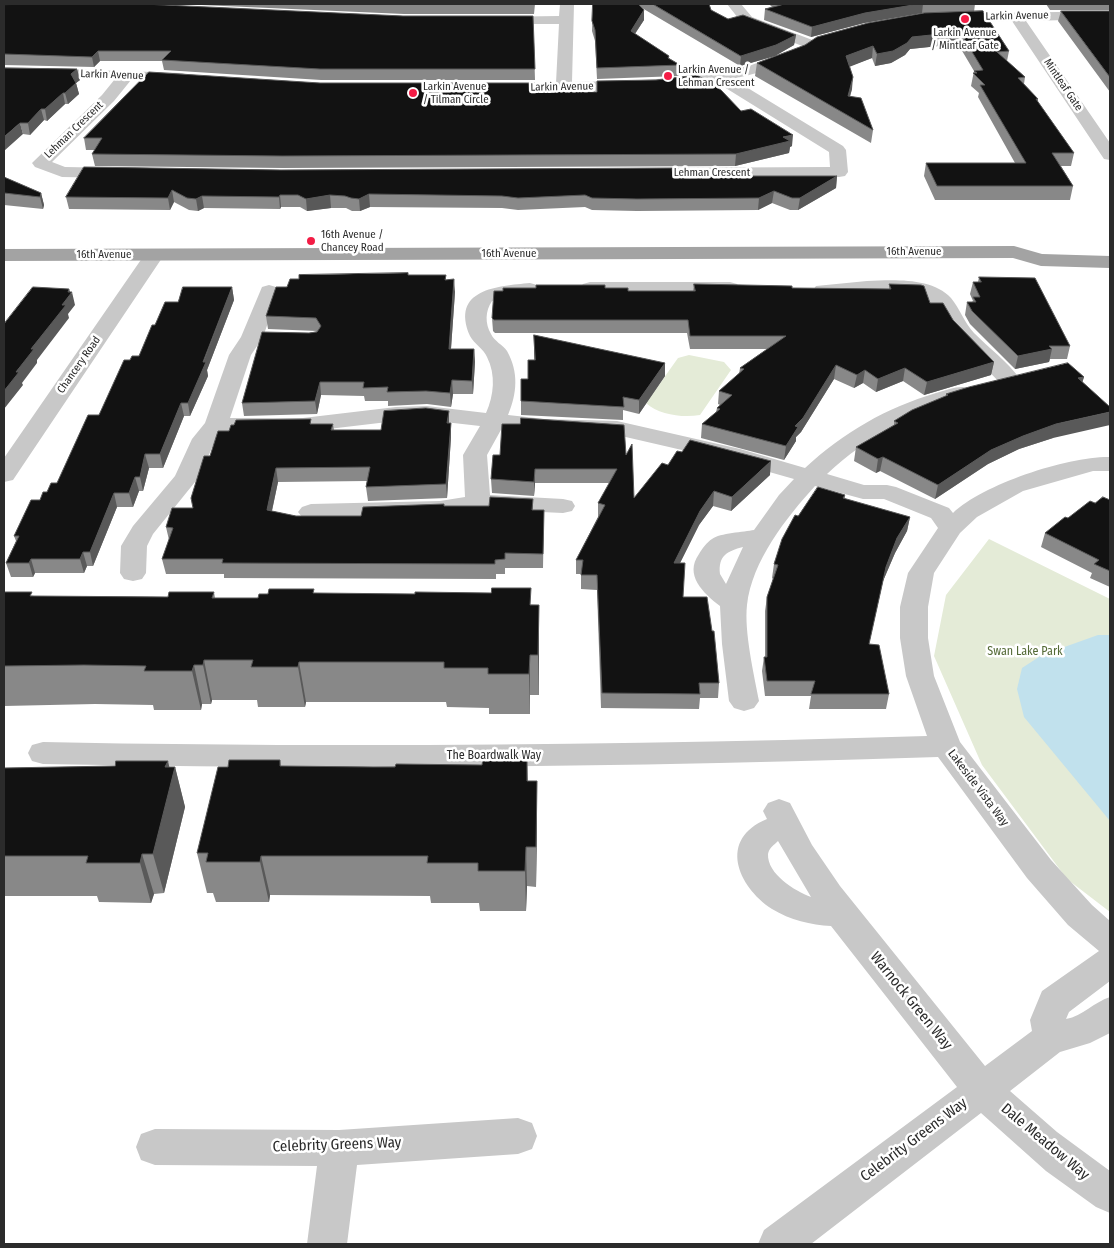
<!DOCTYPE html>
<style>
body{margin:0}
#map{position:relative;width:1114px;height:1248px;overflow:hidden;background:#fff;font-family:"Fira Sans Condensed",sans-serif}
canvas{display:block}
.frame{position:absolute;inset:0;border:5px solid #2b2b2b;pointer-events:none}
</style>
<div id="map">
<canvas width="1114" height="1248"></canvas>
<div class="frame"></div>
</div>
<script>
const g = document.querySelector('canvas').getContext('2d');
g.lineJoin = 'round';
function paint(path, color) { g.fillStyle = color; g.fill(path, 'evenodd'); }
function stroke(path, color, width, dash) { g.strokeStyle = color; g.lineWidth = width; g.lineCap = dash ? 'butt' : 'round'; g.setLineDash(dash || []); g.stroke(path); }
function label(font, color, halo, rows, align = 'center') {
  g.font = font + ' "Fira Sans Condensed",sans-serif'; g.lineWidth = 5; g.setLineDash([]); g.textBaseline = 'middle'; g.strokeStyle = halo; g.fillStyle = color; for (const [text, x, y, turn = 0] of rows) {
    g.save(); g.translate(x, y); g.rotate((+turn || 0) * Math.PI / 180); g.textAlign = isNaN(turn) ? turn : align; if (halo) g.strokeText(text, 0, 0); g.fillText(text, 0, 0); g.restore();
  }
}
paint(new Path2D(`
 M689 355 724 362 731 370 700 415C683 418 659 415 646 403L678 358Z
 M989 539 1110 599V912L1067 879 982 765 934 656 946 595Z`), '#e4ebd7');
paint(new Path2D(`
 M1098 635H1110V821L1024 717 1017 689 1022 668 1042 655Z`), '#c1e1ed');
paint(new Path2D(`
 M560 4H574L572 82 625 81 689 77 749 66 785 52H795L798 55C789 67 748 75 733 79L843 146 846 150 848 172 845 176 839 177 639 178 633 177 630 173 633 169 639 168 830 167 829 152 716 82 625 91H491L489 88 491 85 497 83H556L559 24H495L490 23 488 20 490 17 559 16Z
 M727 4H741L752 17 815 41 817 44 815 47H805L742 23Z
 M1110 11V19L1026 21 1110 143V160L1104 159 1012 21 950 22 945 21 943 18 945 15 950 14Z
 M4 67 182 73 188 75 190 78 188 81 182 83 131 80 114 101 52 162 65 167 118 168 124 169 127 173 124 177 118 178 62 177 35 167 32 163 102 95 115 79 4 77Z
 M154 249 161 251 164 255 13 480 4 482V458L147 251Z
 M867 281C892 280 932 277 951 298 960 309 964 322 974 333 989 348 1008 362 1020 379L1017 384 1009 386 1001 384 953 334 935 306 921 297 884 293 823 296 816 294 813 290 816 286Z
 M590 282H730L737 284 740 288 737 292 730 294H590L583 292 580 288 583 284Z
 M530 283 537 285 540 289 537 293 492 301C485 311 485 324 491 334 494 341 503 345 507 351 519 372 517 394 508 415L545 419 617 421 740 449 805 468C844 432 886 408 936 393 948 390 958 385 970 388L973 393 970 398C916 413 868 435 827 474L864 485H887L896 487 949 508 953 513C983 484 1069 456 1110 457V471H1093L1023 491 977 517 960 533 934 573 928 607V638L934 676 960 742 1051 860 1092 905 1110 921V981L1069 1012 1066 1019C1083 1016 1094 1002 1110 997V1033L1090 1043 1060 1052 1010 1091 1057 1132 1110 1171V1213L1096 1207 1046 1171 981 1113 811 1244H758L764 1230 957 1087 831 926C811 925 790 920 772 909 737 886 718 839 767 819L763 811 768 803 779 799 790 803 812 845 840 886 985 1066 1032 1031 1030 1020 1042 991 1099 951 1068 925 1027 878 938 757C640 767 341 770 43 764L32 761 28 753 32 745 43 742C338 748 632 745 927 736L906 676 900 638V607L908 573 938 528 931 518 884 499H863L815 486C786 518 752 561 747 605 744 632 754 674 759 701L754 708 744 711 734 708 729 701 722 644 720 606C703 593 684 575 699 554 702 549 707 542 712 539 720 533 744 532 754 530L779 495 794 479 734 462 617 435 545 433 502 428 487 455 490 495 563 499 572 501 575 506 572 511 563 513 478 509 440 517 311 520 302 517 298 512 302 507 311 504 440 501 465 497 463 455 480 426 427 420 396 421 303 432H222L215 441 199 477 153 534 147 546 146 573 142 579 133 581 124 579 120 573 121 546 133 526 175 476 192 439 205 423 229 355 241 337 262 287 269 285 276 287 279 291 263 337 251 355 230 418H303L396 407 427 406 486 413C494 395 496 375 487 357 484 349 474 344 470 336 450 289 498 286 530 283ZM743 547 726 584 720 574C718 556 727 551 743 547ZM778 841 811 897C795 891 767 874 768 854 769 848 774 845 778 841Z
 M518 1118 532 1123 537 1136 532 1149 518 1154 357 1165 347 1244H307L317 1166 155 1165 141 1160 136 1147 141 1134 155 1129 339 1130Z`), '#c8c8c8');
paint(new Path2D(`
 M1014 246 1042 254 1110 256V268L1041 266 1013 258 4 261V249Z`), '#a3a3a3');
paint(new Path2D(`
 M179 4H535L534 14H404Z
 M593 4H709L711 10 728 19 796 35 794 45 775 56 740 66 642 8 644 20 635 34 669 56V58L680 65 679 76 597 79 595 41 592 31Z
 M769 4H1110V10H1050L1046 4H975L974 12 1009 51 1007 61 1025 77 1024 84 1038 99V102L1074 153 1071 166H1061L1073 186 1070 200H935L924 176 926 163H1015L978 97 979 93 971 86 974 71 958 44 910 49 905 55 891 63 875 66 872 58 850 66 852 89 850 97 873 130 871 143 755 76 757 63 934 13H922L864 23 811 37 764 20 765 9 772 7Z
 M4 5 403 16H533L535 80H321L164 70 162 61H100L94 67 4 65Z
 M1061 11H1110V92L1058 21Z
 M4 68 77 69 80 80 76 83 79 94 68 104H65L47 121 44 120 30 135 23 134Z
 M320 83 535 91 741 111 792 146 790 147 789 153 735 166 283 168 95 166 92 154 95 150H86L84 138Z
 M84 167 675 176H837L836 188 798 210H790L772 203 758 210 637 211 592 210 585 207 518 210 502 208 370 207 360 211H352L346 208H331L307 211 300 207H281L280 209 204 208 198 211 189 210 174 202 170 210 69 209 66 197Z
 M4 177 41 193 44 205 43 209 4 205Z
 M408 275H446V280L455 292 451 349H474L475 362 473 394H453L451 407 427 404 388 406V401H365L364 396 321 395 317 414 244 416 242 403 309 333 317 331 268 329 266 316 287 287Z
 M979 277 1070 346 1067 359H1050L1049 362 1015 369 970 324 965 315 967 302H972L973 301 970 294 973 282H978Z
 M694 284 792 288 889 289V284L930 303 953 320 994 362 991 375 924 395 903 381 876 392 863 383 854 388 834 379 801 432 796 437V441L784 460 701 438 702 424 716 412 717 408 720 405 718 404 719 391 739 374 740 368 767 349H690L687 333H495L493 331 492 318 605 288 628 291H693Z
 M232 287 234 300 207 370 208 376 190 416H184L163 468H149L143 491H139L133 507H117L93 566H87L84 573H35L33 577H11L6 563 16 541 14 536 40 500 57 483 99 415 130 360 139 356 155 325 178 302Z
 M534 335 665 363V376L639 414 623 410V420L521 415V401L534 360Z
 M1084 377 1082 382 1053 438 1019 449 988 464 935 499 880 471 876 473 854 461 856 447 894 425V421L946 396V394Z
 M449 411V423H451V437L447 498 368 501 366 487 367 481 278 482 272 511 296 516H361L444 506H489L533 499V510H544L543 568H505V574H496V579L224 578V574H166L162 559 169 540 166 527 193 508 210 456 229 431 311 419V424H333L334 430H381Z
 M493 455H626L634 498 668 465 770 475 731 511 713 506 699 525 680 563 683 597 712 631 719 683 718 698H700L699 709 601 708 597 590 581 589V574H576V560L598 517V503L610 483H535L534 496 492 493 491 479Z
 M845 495V499L910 517 907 531 895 553 883 581 869 644 889 694 886 709H809L811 696H765L762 671 764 657H765V611L767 597 773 579 772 578 774 564 798 516Z
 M1110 500V587L1090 578 1092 573 1041 547 1045 533 1068 518 1095 503Z
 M4 592 34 596 168 597 214 592 215 598H258L315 593 539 605V695H530V714H489V708L447 707 446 702H306L305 707H258L257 700H212L211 704H202L201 710H154L153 705 95 704 4 706Z
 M527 758 528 781H537V821L536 887 527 886 526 911H480L479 903H431L430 896 270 895 269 902H216L213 893H207L197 853 228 767 280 760 281 766 373 767 482 765Z
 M175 767 185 807 164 893 154 894 151 903 99 902 97 896H4V768Z`), '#888');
paint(new Path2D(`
 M919 4H923L922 13 864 23 811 37 812 27 865 13Z
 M644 10V20L630 41 631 31Z
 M960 32 958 44 910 49 905 55 891 63 875 66 877 54 912 37Z
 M796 35 794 45 775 56 740 66 741 56Z
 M873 46 872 58 844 69 846 56Z
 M98 51 100 61 94 67 92 57Z
 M77 69 80 80 76 83 79 94 68 104 65 93 71 74Z
 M853 77 852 89 846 109 848 96Z
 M63 93 65 104 47 121 45 109Z
 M41 109 44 120 30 135 28 123Z
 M20 123 23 134 4 151V137Z
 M793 135 792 146 790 147 789 153 735 166 736 154 783 137Z
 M676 168 675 180 672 181V169Z
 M837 176 836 188 798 210 800 198Z
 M172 190 174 202 170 210 168 198Z
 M774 191 772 203 758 210 759 198Z
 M41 193 44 205 43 209 40 197Z
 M369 194 370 207 360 211 359 199Z
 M280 195 281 207 280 209 279 197Z
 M330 195 331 208 307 211 306 199Z
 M202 196 204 208 198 211 196 199Z
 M454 279 455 292 450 362 449 349Z
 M232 287 234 300 207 370 208 376 190 416 188 403Z
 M69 289 71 294 72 292 75 305 68 314 69 318 37 360V363L22 383 23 385 4 409V391L31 349 62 305 68 292Z
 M474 349 475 362 473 394 472 381Z
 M1052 349 1049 362 1015 369 1018 356Z
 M994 362 991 375 924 395 927 382Z
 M665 363V376L639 414V400Z
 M836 365 834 379 801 432 796 437V441L784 460 786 446 795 426Z
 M905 368 903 381 876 392 878 379Z
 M865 370 863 383 854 388 857 375Z
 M1084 377 1080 390 1078 378Z
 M452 380 453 394 451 407 450 393Z
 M320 382 321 395 317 414 315 401Z
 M181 403 184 416 163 468 160 454Z
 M449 411V424L447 423Z
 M1110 412V425L1053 438 1019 449 988 464 935 499 938 485 991 450 1023 436 1056 424Z
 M451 423V437L447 498 446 484Z
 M145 454 149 468 143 491 140 477Z
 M883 457 880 471 876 473 878 459Z
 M771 461 770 475 731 511 732 497Z
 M276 468 278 482 269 524 267 510Z
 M535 469V483L534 496V482Z
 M135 477 139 491 133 507 129 493Z
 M714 491 713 506 699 525 673 577 674 563 700 511Z
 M114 493 117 507 93 566 90 552Z
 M910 517 907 531 895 553 883 581 866 659 886 567 897 538Z
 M83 552 87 566 84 573 80 559Z
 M31 559 35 573 33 577 29 563Z
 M539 605V695L538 655Z
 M530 655V714L529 674Z
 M204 660 212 700 211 704 203 665Z
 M299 662 306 702 305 707 298 667Z
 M194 665 202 704 201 710 192 671Z
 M168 761 172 779 175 767 185 807 164 893 153 854 165 767Z
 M537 781V821L536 887V847Z
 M526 847 527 886 526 911 525 871Z
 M142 854 154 894 151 903 140 863Z
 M261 856 270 895 269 902 260 862Z`), '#595959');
const building = new Path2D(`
 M56 4H143L403 16H533L535 69H320L162 60 171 51H98L92 57 4 54V5Z
 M593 4H638L644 10 631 31 669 56 668 58 680 65 597 68 595 30 592 21Z
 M653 4H709L711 10 728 19 743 15 796 35 776 45 741 56Z
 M780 4H919L865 13 812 27 765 9 781 5Z
 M983 11 1009 51 997 52 1025 77 1018 78 1038 99H1036L1074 153H1052L1073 186H937L926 163H1026L980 85H985L973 73H977L974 71 983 70 960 32 912 37 907 43 893 51 877 54 873 46 846 56 853 77 848 96 861 98 873 130 757 63 805 45 817 37 868 23 924 13Z
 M1061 11H1110V77Z
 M4 68 77 69 71 74 76 83 65 93H63L45 109H41L28 123H20L4 137Z
 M149 72 320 83H535V91L597 92V81L656 80 697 75 721 90 741 111 751 109 793 135 783 137 790 141 736 154 282 156 92 154 102 138H84Z
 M84 167 281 170 676 168 672 169 673 176H837L800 198H792L774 191 759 198 637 199 592 198 585 195 518 198 502 196 369 194 359 199 351 198 345 196 330 195 306 199 298 195H280L279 197 202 196 196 199 187 198 172 190 168 198 66 197Z
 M4 177 41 193 40 197 4 193Z
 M408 273V275H446L445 280 454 279 449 349H474L472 381 452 380 450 393 426 391 387 392 388 387 363 388 364 382H320L315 401 242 403 262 332 309 333 317 332 321 326 316 318 266 316 276 287H287L290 279H299V275Z
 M979 277 1035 278 1070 346H1049L1052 349 1018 356 972 311 967 302H976L973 297H980L973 282H981Z
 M694 284 792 286V288L891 289 889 284 921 285 924 286 930 303H943L953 320 994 362 927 382 905 368 878 379 865 370 857 375 836 365 803 418 795 426 798 427 786 446 702 424 720 409 717 408 732 395 719 391 744 369 740 368 786 336H690L688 320H494L492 318 494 291H503V288H536V285H605V288H628V291H695Z
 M33 287 69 289 68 292H72L62 305H66L31 349H34L16 372H19L4 391V324Z
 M183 287H232L203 362H206L188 403H181L160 454H145L140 477H135L129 493H114L90 552H83L80 559H31L29 563H6L19 536H14L31 500H40L43 492H47L51 483H57L88 415H99L124 360H130L132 356H139L152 325H155L165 302H178Z
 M534 335 665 363 639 400 623 397 624 407 521 401V379H528V360H535Z
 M1068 363 1084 377 1078 378 1110 407V412L1056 424 1023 436 991 450 938 485 883 457 878 459 856 447 898 423 894 421 912 410 948 395 946 394 969 387Z
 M426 408 449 411 447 423H451L446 484 366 487 370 467 276 468 267 510 296 516H361L363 507 444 504V506H489L490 497 533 499 532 510H544L543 554 505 553V559L495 560V564L222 563 223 559H162L173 528 166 527 172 508H193L191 498 204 456H210L218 431H229L231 425H234L236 420 311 419 310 424H333L331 430H381L384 411Z
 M521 418 624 425 626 455 632 444 634 498 662 463 668 465 677 451 682 452 690 440 771 461 732 497 714 491 700 511 674 563H685L683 597H707L712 631H714L719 683H699L700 694 602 693 597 575H581L583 560H576L605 505 598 503 617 469H535L534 482 491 479 493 455H500L502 424H520Z
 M818 487 845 495 843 498 910 517 897 538 886 567 869 644 879 645 889 694H811L815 681H767L764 657H767V597L778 565 774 564 782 539 795 515 798 516Z
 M1103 497 1110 500V571L1094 564 1099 560 1045 533 1065 517 1068 518 1090 501 1095 503Z
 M492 588H531L530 605H539L538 655H530L529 674H488V668H444V662H299L298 667H251L253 660H204L203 665H194L192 671H144L146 666 84 665 4 666V592H32L30 596 168 597 169 592H214L212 598H258L259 594H268L269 589H314L313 593 415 594V592L491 593Z
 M527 758V781H537L536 847H526L525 871H478V863H427L428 856H261L260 862H206L208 853H197L218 767H228L229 760H280V766L373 767H395L396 764 482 765 483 759Z
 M116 761H168L165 767H175L153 854H142L140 863H86L88 856H4V768L115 766Z`);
paint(building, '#121212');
stroke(building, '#595959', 1);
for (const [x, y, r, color] of [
 [965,19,5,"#f31c45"],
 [668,76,5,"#f31c45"],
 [413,93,5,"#f31c45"],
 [311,241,5,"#f31c45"]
]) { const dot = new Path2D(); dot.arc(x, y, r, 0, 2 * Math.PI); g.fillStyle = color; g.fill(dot); stroke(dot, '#fff', 2); }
label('11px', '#2b2b2b', '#fff', [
 ["Larkin Avenue",1017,16,-1],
 ["Larkin Avenue",112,75,2],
 ["Mintleaf Gate",1063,85,56],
 ["Larkin Avenue",562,87,-1],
 ["Lehman Crescent",74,130,-44],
 ["Lehman Crescent",712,173],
 ["16th Avenue",914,252],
 ["16th Avenue",509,254],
 ["16th Avenue",104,255],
 ["Chancery Road",79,365,-55]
]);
label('11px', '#2b2b2b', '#fff', [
 ["Larkin Avenue",965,33,"center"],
 ["/ Mintleaf Gate",965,46,"center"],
 ["Larkin Avenue /",678,70],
 ["Lehman Crescent",678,83],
 ["Larkin Avenue",423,87],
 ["/ Tilman Circle",423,100],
 ["16th Avenue /",321,235],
 ["Chancey Road",321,248]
], 'left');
label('12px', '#546a36', '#fff', [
 ["Swan Lake Park",1025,652]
]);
label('12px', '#2b2b2b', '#fff', [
 ["The Boardwalk Way",494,756],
 ["Lakeside Vista Way",978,788,53]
]);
label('15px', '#2b2b2b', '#fff', [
 ["Warnock Green Way",911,1001,51],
 ["Celebrity Greens Way",914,1140,-37],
 ["Dale Meadow Way",1045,1142,40],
 ["Celebrity Greens Way",337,1145,-2]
]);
</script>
